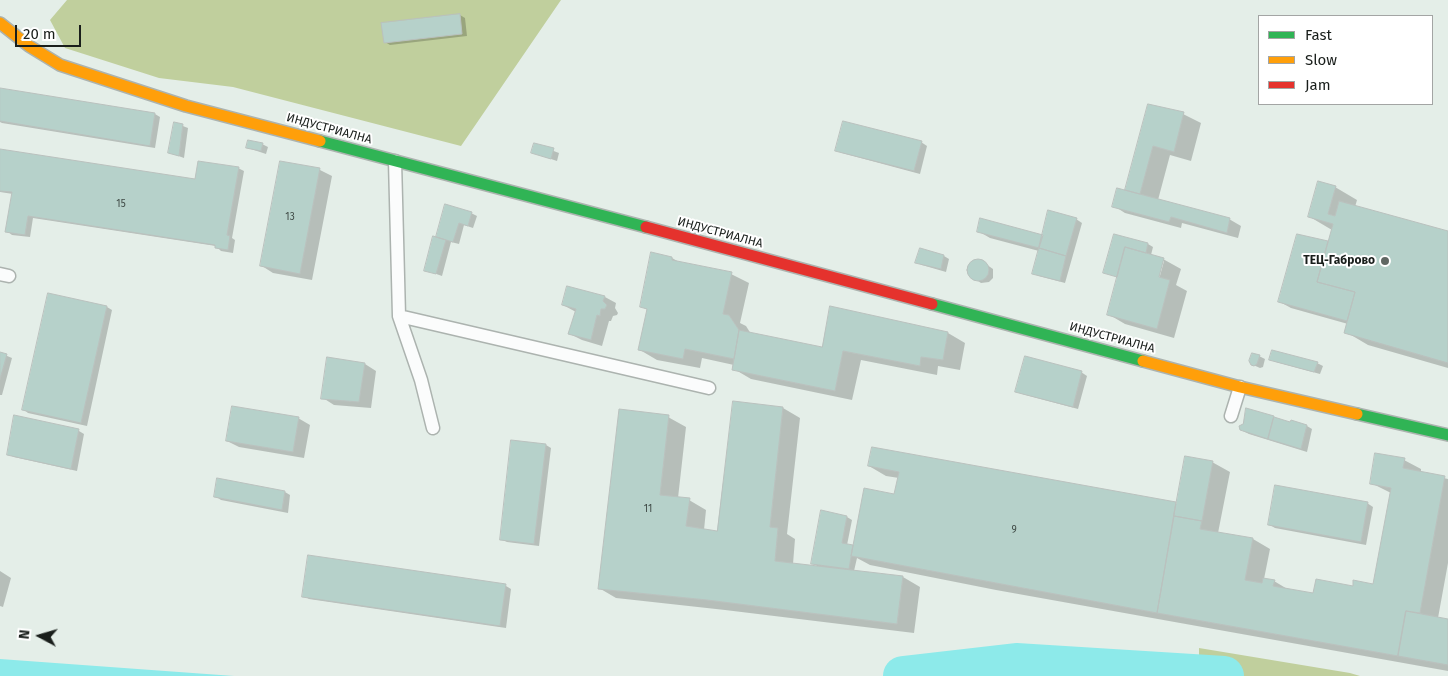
<!DOCTYPE html>
<meta charset="utf-8">
<style>
body{margin:0}
#map{position:relative;width:1448px;height:676px;overflow:hidden;background:#e4eee8;font-family:"Fira Sans",sans-serif}
canvas{display:block}
.legend{position:absolute;left:1258px;top:15px;width:175px;height:90px;box-sizing:border-box;background:#fff;border:1px solid #a3a5a4;margin:0;padding:6px 9px;list-style:none;font-size:15px;color:#191e1b}
.legend li{display:flex;align-items:center;gap:10px;height:25px}
.legend b{width:25px;border:1px solid #a3a5a4}
.north{position:absolute;left:15px;top:611px;width:50px;height:50px;-webkit-text-stroke:4px #fff;paint-order:stroke;rotate:276deg;font-size:14px;font-weight:700;line-height:20px;text-align:center;color:#191e1b}
.north::after{content:'';display:block;margin:auto;width:18px;height:22px;background:#191e1b;clip-path:polygon(50% 0,100% 100%,50% 72%,0 100%)}
.scale{position:absolute;left:15px;top:25px;width:66px;height:22px;box-sizing:border-box;border:2px solid #191e1b;border-top:0;padding-left:6px;font-size:15px;line-height:18px;white-space:nowrap;color:#191e1b;-webkit-text-stroke:4px #fff;paint-order:stroke}
</style>
<div id="map">
<canvas width="1448" height="676"></canvas>
<ul class="legend">
<li><b style="height:6px;background:#30b455"></b>Fast</li>
<li><b style="height:6px;background:#ff9f0a"></b>Slow</li>
<li><b style="height:6px;background:#e5322d"></b>Jam</li>
</ul>
<div class="north">N</div>
<div class="scale">20 m</div>
</div>
<script>
const g = document.querySelector('canvas').getContext('2d');
g.lineJoin = 'round';
function paint(path, color) { g.fillStyle = color; g.fill(path, 'evenodd'); }
function stroke(path, color, width, dash) { g.strokeStyle = color; g.lineWidth = width; g.lineCap = dash ? 'butt' : 'round'; g.setLineDash(dash || []); g.stroke(path); }
function label(font, color, halo, rows, align = 'center') {
  g.font = font + ' "Fira Sans",sans-serif'; g.lineWidth = 4; g.setLineDash([]); g.textBaseline = 'middle'; g.strokeStyle = halo; g.fillStyle = color; for (const [text, x, y, turn = 0] of rows) {
    g.save(); g.translate(x, y); g.rotate((+turn || 0) * Math.PI / 180); g.textAlign = isNaN(turn) ? turn : align; if (halo) g.strokeText(text, 0, 0); g.fillText(text, 0, 0); g.restore();
  }
}
paint(new Path2D(`
 M67 0H561L461 146 233 87 159 78 65 48 50 20Z
 M1199 648 1350 673 1360 676H1199Z`), '#c0cf9d');
paint(new Path2D(`
 M0 659 234 676H0Z`), '#8deaea');
paint(new Path2D(`
 M460 15 465 18 467 36 390 45 385 42Z
 M0 90 155 114 160 117 155 148 2 123 0 122Z
 M1148 105 1183 114 1201 123 1191 161 1170 155 1158 200 1229 219 1241 226 1238 238 1182 223 1181 228 1125 213 1114 206 1126 191Z
 M175 123 188 128 184 158 170 153Z
 M921 142 927 146 920 174 842 153 837 150Z
 M262 144 268 147 266 154 248 148Z
 M535 144 559 153 557 161 533 153Z
 M0 150 196 181 238 168 244 171 232 238 235 240 233 253 221 251 216 246 33 218 30 237 12 235 7 231 13 194 0 192Z
 M281 163 320 170 332 176 312 280 273 273 262 266Z
 M1335 187 1357 200 1355 207 1448 232V368L1368 345 1346 332 1348 324 1291 308 1280 302 1327 242 1329 243 1332 230 1310 217Z
 M471 213 477 216 473 228 464 225 459 244 451 242 442 276 425 270 436 239Z
 M1076 219 1082 223 1065 283 1039 276 1034 273 1039 251 990 238 978 231 1043 237Z
 M1114 235 1148 244 1153 247 1151 255 1163 259 1181 269 1176 285 1187 291 1174 338 1125 324 1108 314 1118 277 1105 272ZM1161 261H1164L1158 283Z
 M920 250 944 256 949 259 946 272 922 265 917 262Z
 M672 258 679 262 731 274 749 283 740 323 746 326 751 334 823 348 933 331 948 333 965 343 960 370 938 366 937 375 861 360 852 400 751 379 734 369V365L702 358 700 368 657 360 640 350 648 310 641 306Z
 M980 260 993 269V278L989 282 981 283 969 275 968 267 973 261Z
 M605 297 616 303 615 308 618 313 617 315 613 316 611 321H609L602 346 582 340 570 334 576 312 563 305Z
 M107 307 112 310 87 426 28 413 23 409Z
 M0 353 12 358 2 395H0Z
 M1259 356 1265 359 1263 367 1260 368 1251 364Z
 M1271 359 1317 363 1323 366 1320 374 1276 362Z
 M365 364 376 371 371 408 334 405 323 398Z
 M1081 372 1087 376 1078 409 1022 394 1017 391Z
 M734 402 783 408 800 418 787 534 795 539 793 564 819 567 812 563 847 517 852 520 847 545 854 547 895 495 899 478 886 476 869 466 873 449 1177 504 1212 462 1230 472 1218 533 1253 539 1270 549 1264 579 1274 581 1289 590 1314 594 1374 585 1391 493 1371 483 1404 460 1421 469V473L1448 479V563L1438 618 1448 620V671L996 590 870 565 857 558 854 571 903 577 920 587 914 633 725 610 616 598 599 588 668 417 686 427 678 498 689 500 706 510 704 530 718 532Z
 M1247 410 1291 424V422L1307 426 1312 429 1307 452 1249 434 1243 431Z
 M15 417 79 431 84 434 77 471 14 457 8 454Z
 M298 418 310 425 304 458 239 447 227 441Z
 M546 445 551 448 539 546 507 542 501 539Z
 M218 479 285 492 290 495 288 513 221 500 215 496Z
 M1367 503 1373 507 1366 545 1275 528 1270 525Z
 M0 571 11 578 3 607 0 606Z
 M506 586 511 589 506 628 309 599 304 596Z`), '#0003');
stroke(new Path2D(`
 M903 676 1016 663 1224 676`), '#8deaea', 40);
const building = new Path2D(`
 M460 14 462 34 384 43 381 23Z
 M0 88 155 113 150 146 0 121Z
 M1148 104 1184 112 1174 152 1153 146 1140 194 1125 190Z
 M843 121 922 141 914 171 835 151Z
 M174 122 183 124 179 156 168 153Z
 M248 140 263 143 261 151 246 148Z
 M534 143 554 148 551 159 531 153Z
 M0 149 195 179 198 161 239 167 227 235 230 236 228 250 215 248V245L28 216 25 235 5 232 12 192 0 191Z
 M280 161 320 168 300 274 260 266Z
 M1318 181 1336 186 1328 214 1335 216 1339 201 1448 231V363L1344 333 1355 292 1317 282 1333 224 1308 217Z
 M1117 188 1230 218 1227 233 1171 217 1169 222 1112 207Z
 M445 204 472 212 468 226 459 223 453 242 436 237Z
 M1048 210 1077 218 1066 256 1039 248Z
 M980 218 1043 235 1039 248 977 232Z
 M1114 234 1148 243 1146 253 1125 247 1117 277 1103 273Z
 M1297 234 1328 241 1317 282 1355 292 1347 321 1278 302Z
 M433 236 446 240 436 274 424 271Z
 M1125 247 1164 258 1159 277 1170 280 1157 329 1107 315Z
 M920 248 944 255 941 269 915 263Z
 M1039 248 1066 256 1060 281 1032 274Z
 M651 252 672 257V260L732 272 723 314 729 315 739 330 734 359 685 349 683 359 638 350 647 309 640 307Z
 M967 270a11 11 0 1 1 22 0a11 11 0 1 1-22 0Z
 M567 286 605 296 603 301 607 305 605 309H601L600 316 597 315 591 340 568 334 576 309 562 305Z
 M48 293 107 306 81 423 22 410Z
 M830 306 948 332 943 360 921 357 920 366 843 351 835 391 732 370 739 330 822 347Z
 M1272 350 1318 362 1314 372 1269 360Z
 M0 352 7 354 0 379Z
 M1252 353 1260 355 1257 364 1254 366 1251 365 1249 361Z
 M1025 356 1082 371 1073 407 1015 392Z
 M327 357 365 363 359 402 321 399Z
 M733 401 783 407 770 527 778 528 775 561 903 576 897 624 707 600 598 589 619 409 669 415 660 495 690 498 686 526 717 531Z
 M232 406 299 417 293 452 226 441Z
 M1246 408 1274 416 1268 439 1240 430 1239 426 1243 424Z
 M14 415 79 429 71 469 7 455Z
 M1274 417 1290 422 1291 420 1307 425 1301 449 1268 439Z
 M511 440 546 444 534 544 500 540Z
 M872 447 1176 502 1157 613 851 556 864 488 894 494 899 472 868 466Z
 M1375 453 1405 458 1403 468 1445 476 1420 613 1406 611 1398 656 1157 613 1174 516 1202 521 1200 529 1253 538 1245 580 1262 583 1263 578 1275 580 1273 586 1313 593 1316 579 1353 586V580L1373 584 1391 488 1370 484Z
 M1185 456 1213 461 1202 521 1174 516Z
 M217 478 285 491 282 510 214 497Z
 M1275 485 1368 502 1361 542 1268 525Z
 M821 510 847 516 842 543 853 545 849 569 811 564Z
 M308 555 506 584 500 626 302 597Z
 M1406 611 1448 619V665L1398 656Z`);
paint(building, '#b6d1ca');
stroke(building, '#bac1be', 1);
const lane = new Path2D(`
 M395 161 399 316 421 380 433 428
 M0 274 9 276
 M399 316 709 388
 M1231 416 1240 387`);
const fast = new Path2D(`
 M320 141 646 227
 M932 304 1143 361
 M1357 414 1448 435`);
const slow = new Path2D(`
 M0 23 29 46 60 65 186 106 320 141
 M1143 361 1240 387 1357 414`);
const jam = new Path2D(`
 M646 227 932 304`);
stroke(lane, '#acb3af', 15);
stroke(fast, '#acb3af', 14);
stroke(slow, '#acb3af', 14);
stroke(jam, '#acb3af', 14);
stroke(lane, '#fbfcfc', 12);
stroke(fast, '#30b455', 11);
stroke(slow, '#ff9f0a', 11);
stroke(jam, '#e5322d', 11);
for (const [x, y, r, color] of [
 [1385,261,5,"#606763"]
]) { const dot = new Path2D(); dot.arc(x, y, r, 0, 2 * Math.PI); g.fillStyle = color; g.fill(dot); stroke(dot, '#fff', 2); }
label('10px', '#404b47', null, [
 ["15",121,204],
 ["13",290,217],
 ["11",648,509],
 ["9",1014,530]
]);
label('12px', '#191e1b', '#fff', [
 ["ИНДУСТРИАЛНА",329,129,15],
 ["ИНДУСТРИАЛНА",720,233,15],
 ["ИНДУСТРИАЛНА",1112,338,15]
]);
label('bold 12px', '#191e1b', '#fff', [
 ["ТЕЦ-Габрово",1375,261]
], 'right');
</script>
